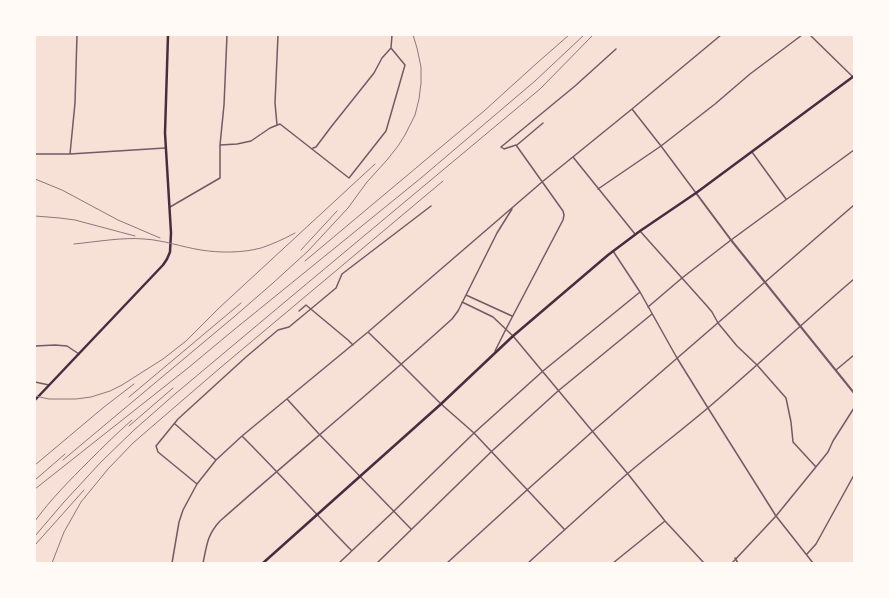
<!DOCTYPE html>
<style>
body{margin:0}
#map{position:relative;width:889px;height:598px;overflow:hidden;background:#f7e1d7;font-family:Commissioner,sans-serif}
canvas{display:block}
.frame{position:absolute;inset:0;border:36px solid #fffaf5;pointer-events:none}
</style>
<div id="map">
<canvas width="889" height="598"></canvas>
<div class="frame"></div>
</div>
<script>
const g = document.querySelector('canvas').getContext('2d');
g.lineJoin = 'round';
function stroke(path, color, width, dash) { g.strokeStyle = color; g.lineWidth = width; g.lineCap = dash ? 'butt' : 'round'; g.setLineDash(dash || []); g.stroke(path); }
stroke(new Path2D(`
 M810 35 854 78
 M632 109 661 146 696 193
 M277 125 275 103 278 35
 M220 145 237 144 251 141 270 128 280 124 349 178 386 131 405 65 391 48 392 35
 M517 145 543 123
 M501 147 575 86 616 49
 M313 148 316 147 331 127 374 73 382 58 391 48
 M752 152 786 199
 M35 154H70L165 148
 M70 154 75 103 77 35
 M573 157 635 234
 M598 189 661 146 715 104 750 74 802 35
 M170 207 220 178V145L224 105 227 35
 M640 231 707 306 712 312 718 323 737 346 757 365 786 398 791 422 793 442 816 467
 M613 251 640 292 677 358 708 408 776 516 813 563
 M466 295 512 316
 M462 302 493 317 513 336 628 474 665 521 704 563
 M648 307 682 278 731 240 854 150
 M299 311 306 305 348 340 353 345
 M368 332 401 364 441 404 474 433 564 529
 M35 346 55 345 67 346 79 354
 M495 351 506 329 563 220 564 215 563 211 516 145 504 149 501 147
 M836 370 854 355
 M35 382 49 385
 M287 399 319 434 411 529
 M175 424 216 460
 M242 436C279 473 315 513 351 550
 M197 484 158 452 156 446 178 419 246 357 278 330 289 327 312 308 336 288 342 274 431 206
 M807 554 816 544 854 475
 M735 558 738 563
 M172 563 179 522 183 510 197 484 216 460 242 436 368 332 542 182 632 109 721 35
 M203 563C207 545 207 535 220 521 297 453 376 388 452 319L458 311 497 233 512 209
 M339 563 394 511 474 433 543 371 640 292
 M377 563 492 451 558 391 652 314
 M447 563 527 490 593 431 854 205
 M528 563C561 533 594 503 627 474 654 451 682 430 709 407 758 365 805 321 854 279
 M613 563 665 521
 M732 563 776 516 824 457 828 452 833 441 854 408`), '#755966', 1.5);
stroke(new Path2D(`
 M696 193 731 240 854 393`), '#755966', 2);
stroke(new Path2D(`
 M35 400 163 265 167 259 170 252 171 233 165 133 168 35
 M263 563 441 404 513 336 608 255 640 231 696 193 854 76`), '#4a2c40', 2.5);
stroke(new Path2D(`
 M35 179 62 190 118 220 160 238
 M35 216 60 218 75 220 135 236
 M74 244C95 242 123 237 144 239 163 240 182 247 201 250 220 253 242 253 261 248 273 244 284 239 295 233
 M301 250 337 211
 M305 261 484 111 537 63 569 35
 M35 396 49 399H76L91 397 110 391 122 385 163 359 186 341 219 308 375 164
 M129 397 241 303
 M129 426 173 388
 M63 460 235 316 273 283 308 251 348 208 367 182 387 160 398 146 405 135 415 115 419 99 421 83V67L417 48 413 35
 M35 465 104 407 134 384
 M35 480 65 454
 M35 489 188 368 230 333 421 178 535 81 584 35
 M35 521C51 499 70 480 89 461 103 447 117 433 132 420
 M35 536 64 502 101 462 134 430 175 394 286 301 540 89 593 35
 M35 545 84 490
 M52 563 64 532 81 502 108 469 133 443 220 368 443 181`), '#8f747c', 1);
</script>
